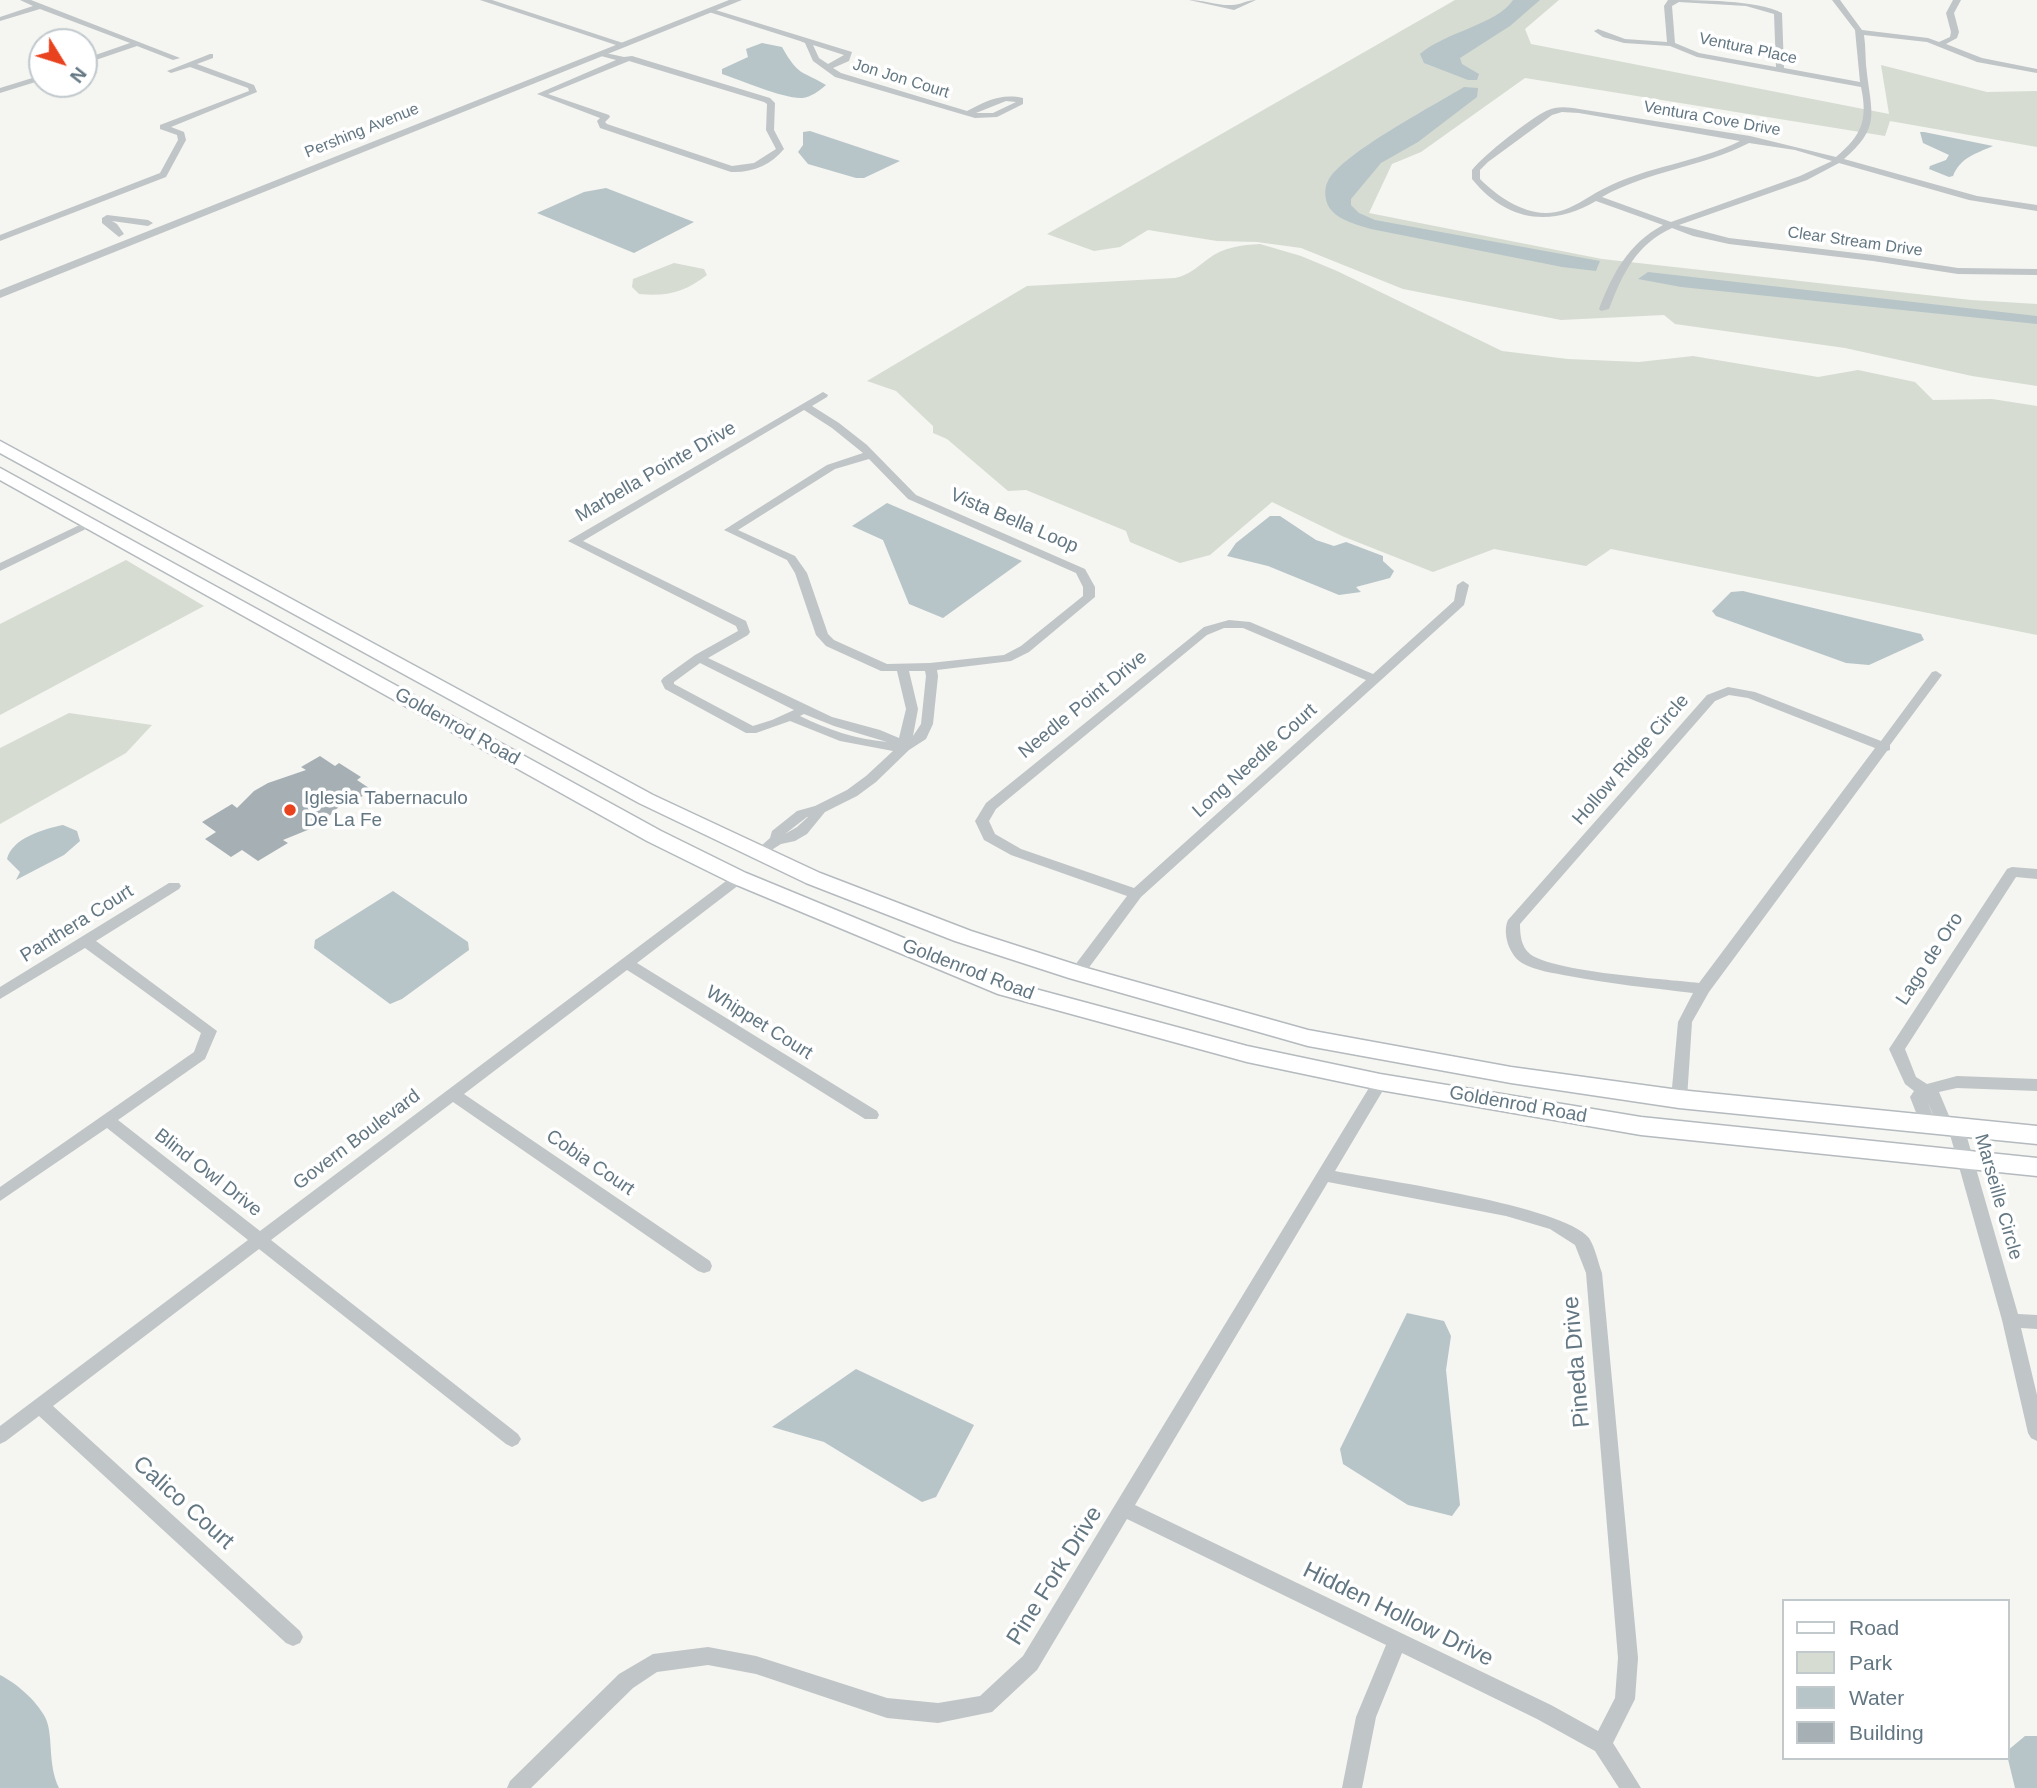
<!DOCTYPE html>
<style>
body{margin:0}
#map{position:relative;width:2037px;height:1788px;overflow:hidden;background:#f5f5f1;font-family:Arial,sans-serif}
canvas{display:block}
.legend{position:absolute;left:1782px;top:1599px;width:228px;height:161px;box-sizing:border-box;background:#fff;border:2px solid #c1c9cd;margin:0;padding:9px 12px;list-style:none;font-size:21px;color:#637783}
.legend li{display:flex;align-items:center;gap:14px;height:35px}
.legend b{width:35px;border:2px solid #c1c9cd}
.north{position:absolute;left:28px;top:28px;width:70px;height:70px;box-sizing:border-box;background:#fff;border:2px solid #c1c9cd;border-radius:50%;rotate:128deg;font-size:19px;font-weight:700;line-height:28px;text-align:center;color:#637783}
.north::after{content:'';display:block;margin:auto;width:24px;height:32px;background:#e8421e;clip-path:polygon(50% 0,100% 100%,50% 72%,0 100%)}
</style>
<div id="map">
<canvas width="2037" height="1788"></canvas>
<ul class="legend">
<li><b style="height:9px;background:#fff"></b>Road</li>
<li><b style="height:19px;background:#d6dcd2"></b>Park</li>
<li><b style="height:19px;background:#b7c5c8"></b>Water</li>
<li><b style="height:19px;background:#a6b0b4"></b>Building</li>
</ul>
<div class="north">N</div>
</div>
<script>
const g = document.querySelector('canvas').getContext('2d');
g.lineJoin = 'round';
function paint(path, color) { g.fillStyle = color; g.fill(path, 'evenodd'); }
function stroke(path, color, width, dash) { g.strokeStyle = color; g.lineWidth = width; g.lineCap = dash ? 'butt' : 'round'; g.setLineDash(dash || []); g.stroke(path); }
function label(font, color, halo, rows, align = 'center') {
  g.font = font + ' Arial,sans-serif'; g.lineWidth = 7; g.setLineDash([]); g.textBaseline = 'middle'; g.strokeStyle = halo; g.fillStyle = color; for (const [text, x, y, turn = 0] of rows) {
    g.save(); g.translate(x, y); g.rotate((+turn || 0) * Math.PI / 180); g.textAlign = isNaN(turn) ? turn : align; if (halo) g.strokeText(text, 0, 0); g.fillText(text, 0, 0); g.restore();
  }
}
paint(new Path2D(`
 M1455 0H1559L1525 29 1531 44 1889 114 1881 65 1987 92 2037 91V147L1890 121 1885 136 1525 78 1421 152 1392 164 1369 213 1602 259 1971 300 2037 304V386L1972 376 1845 348 1675 324 1664 315 1561 320 1403 289 1301 248 1257 242 1217 241 1148 230 1120 247 1094 251 1047 234Z
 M1260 244 1301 256 1337 271 1502 351 1568 359 1639 362 1693 356 1818 377 1858 370 1915 382 1933 400 1992 399 2037 406V635L1611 549 1586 566 1494 549 1433 572 1342 536 1272 502 1210 555 1180 563 1130 542 1126 531 1026 490 1008 491 947 439 933 433V426L896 391 867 381 1027 286 1175 278C1189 275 1196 268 1208 259 1223 247 1242 245 1260 244Z
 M674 263 704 269 707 275C685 292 666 297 639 294L632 287 633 279Z
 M126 560 204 606 0 715V624Z
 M69 713 152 725 126 753 0 824V748Z`), '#d6dcd2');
paint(new Path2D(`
 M1513 0H1540L1510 26 1460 58 1462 64 1479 74 1477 80H1468L1424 63 1420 54C1445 32 1498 24 1513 0Z
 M762 43 782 47C799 77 801 70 826 85 819 91 811 97 802 98 784 99 741 80 722 74V69L748 57 746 49Z
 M1464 87 1478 88 1477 97 1418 142 1381 163 1351 199V205L1359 213 1375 220 1600 261 1596 271 1562 267 1371 229C1358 225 1341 221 1332 211 1325 204 1323 190 1328 181 1341 154 1435 105 1464 87Z
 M810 131 900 161 864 178H856L808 164 798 152 803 145V132Z
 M1920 132H1924L1993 146C1975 154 1961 157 1953 176L1949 177 1929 169 1930 166 1946 160 1949 155 1923 143Z
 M606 188 694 222 634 253 537 213 584 192Z
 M1648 272 2037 316V324L1681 287 1638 279Z
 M887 503 1022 561 943 618 909 604 883 540 852 526Z
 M1270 516H1280L1316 540 1334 546 1346 542 1383 556V561L1394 571 1390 578 1356 587 1361 592 1339 595 1268 566 1227 556 1236 543Z
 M1743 591 1921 634 1924 640 1869 665 1846 663 1716 616 1712 611 1731 592Z
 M63 825 77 831 80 841 64 855 16 880 20 872 7 859C12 838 44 829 63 825Z
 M393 891 468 942 469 950 402 999 390 1004 314 948 315 940Z
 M1407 1313 1444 1321 1451 1336 1446 1370 1460 1505 1452 1516 1408 1505 1343 1464 1340 1449Z
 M856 1369 974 1425 936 1497 922 1502 824 1442 772 1427Z
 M0 1675C16 1683 36 1700 45 1717 54 1734 47 1764 59 1788H0Z
 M2025 1736H2037V1788H2015L2007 1755V1751Z`), '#b7c5c8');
paint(new Path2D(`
 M320 756 335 766 339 763 361 777 357 780 372 790 353 802 348 798 325 820 310 829 283 840 288 843 258 861 242 850 231 857 205 839 216 832 202 822 232 804 237 808 254 791 268 783 306 770 301 767Z`), '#a6b0b4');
const secondary = new Path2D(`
 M0 441 653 795 820 873 971 931 1083 967 1308 1030 1511 1067 1679 1090 2037 1126V1144L1679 1108 1511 1083 1308 1046 1069 978 955 941 806 883 639 803 0 453Z
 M0 468 661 831 746 873 1013 983 1247 1046 1380 1074 1641 1117 2037 1158V1176L1641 1135 1380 1090 1247 1062 998 994 732 883 647 841 0 480Z`);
stroke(secondary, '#b4babe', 3);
paint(new Path2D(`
 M20 0H31L180 58 173 60 137 46 84 64V59L130 43 40 9 0 21V17L33 6Z
 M480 0H492L629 45 622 47Z
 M1189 0C1203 0 1219 6 1232 5 1240 5 1247 0 1256 0L1234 10Z
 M1668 0C1698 0 1758 0 1782 13L1784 68 1860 82 1855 30 1832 0H1840L1862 30 1928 38 1939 42 1950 37 1951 32 1946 13 1953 0H1961L1954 13 1959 32 1957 38 1946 44 1982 58 2037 69V73L1977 62 1927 42 1864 35C1866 48 1865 61 1867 74 1872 115 1880 128 1844 159L1977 196 2037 205V211L1969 200 1839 163 1807 180 1679 225 1729 238 1873 255 1958 268 2037 269V275L1958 274 1873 261 1729 244 1693 236 1672 228C1636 244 1622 275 1609 309L1601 311 1599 309C1613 273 1628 244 1663 225L1596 201C1550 228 1506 221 1472 179V170C1484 155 1528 120 1546 111 1557 106 1567 107 1579 109L1750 136 1836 157C1862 135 1868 120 1861 87L1697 57 1670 46 1624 43 1603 37 1594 31 1598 29 1625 39 1667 42 1664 6ZM1679 2 1746 6 1774 14 1776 67 1699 53 1675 43 1672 6ZM1562 112 1579 113 1740 141C1696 163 1647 166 1603 189 1585 198 1567 214 1545 213 1520 212 1497 196 1480 179V170L1488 162 1552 115ZM1749 143 1795 150 1832 161 1800 176 1671 222 1602 197C1648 171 1702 167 1749 143Z
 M709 8 852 52 849 61 833 68 841 73 967 111C986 101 1001 93 1023 98V104L997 117 975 118 835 77 813 61 805 43 800 41 709 12ZM813 45 844 55 828 64 819 58ZM1006 101 1016 102 993 113H976Z
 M601 52 624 57 632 56 770 98 775 103 774 130 784 149C771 165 752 173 731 172L600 128 597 121 600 118 537 94 616 60 601 56ZM629 61 764 102 767 104 766 130 776 149 754 163 732 166 607 124 605 122 610 117 609 115 548 94Z
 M210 54H213V58L197 64 254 85 257 92 171 127 184 132 186 140 166 177 0 241V235L160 173 178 140 177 135 160 129V125L249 91 248 88 190 67 171 73 167 71Z
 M42 75V80L0 93V88Z
 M107 215 148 220 153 223 148 226 112 221 117 224 124 234 119 237 102 223V218Z
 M823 392 828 395 827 397 812 406 839 423 867 445 916 495 1085 569 1095 587V597L1029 652 1011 661 937 670 938 676 933 724 926 739 909 750 876 782 857 796 825 812 807 834 795 841 781 844 759 858 752 854 770 838 772 831 797 811 815 806 847 790 866 776 893 751 840 741 790 721 756 733H746L665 689 661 681 663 678 695 655 738 631 736 626 568 541ZM804 410 832 428 863 453 827 465 724 530 787 560 795 573 816 635 826 646 881 671H897L906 709 899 738 880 730 832 717 708 658 748 635 750 632 746 621 583 541ZM869 459 908 499 1076 573 1083 587V596L1021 646 1004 655 930 663 887 664 834 640 828 634 807 573 795 556 738 530 835 469ZM700 663 794 710 772 720 753 726 674 684V682ZM909 671H925L926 676 921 724 913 736 918 709ZM804 714 834 726 887 742C856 739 828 730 800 716ZM808 817 797 827 785 834 807 817Z
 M90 520 96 523 94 525 0 571V563Z
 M1463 581 1469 585 1464 605 1141 897 1082 977H1072L1070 973 1072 969 1127 896 1011 855 984 840 975 821 986 803 1204 627 1229 620 1250 622 1373 674 1454 601 1457 585ZM1224 628H1243L1366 680 1134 888 1021 849 995 834 989 821 996 809 1207 635Z
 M1936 671 1942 675 1890 745V750L1887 751 1709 992 1692 1022 1687 1099 1684 1103H1674L1671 1099 1678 1022 1693 993C1652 988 1610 984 1569 976 1554 973 1536 971 1522 963 1509 955 1502 933 1508 920L1707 695 1728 687 1755 692 1881 741 1932 672ZM1729 695 1748 698 1875 748 1699 983C1664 979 1554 972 1530 954 1521 947 1520 934 1520 924L1715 701Z
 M2012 867 2037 869V879L2016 877 1905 1049 1916 1077 1927 1084 1957 1076 2037 1079V1091L1957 1088 1939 1092 1952 1123H1962L1964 1127 2018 1314 2037 1315V1329L2021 1328 2037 1395V1441L2031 1438 2028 1433 2002 1320 1949 1131 1939 1130 1927 1100 1936 1124 1934 1128H1922L1910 1097 1914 1091 1905 1084 1889 1049 2007 869Z
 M739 873 744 875 746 878 744 881 637 963 877 1111 879 1115 877 1119H865L627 970 464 1094 710 1261 712 1266 710 1271 704 1273 698 1271 453 1102 271 1240 518 1434 521 1439 518 1444 512 1447 506 1444 259 1249 53 1406 300 1631 303 1637 300 1643 293 1646 286 1643 39 1416 6 1441 0 1444V1426L248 1240 107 1128 0 1201V1187L194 1052 201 1033 85 948 0 999V987L169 883H179L181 886 179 889 96 941 217 1031 205 1059 118 1120 260 1231 734 875Z
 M1380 1076 1385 1078 1388 1082 1335 1171C1381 1180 1564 1206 1589 1238 1595 1247 1598 1262 1602 1273L1638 1658 1635 1699 1613 1743 1641 1788H1619L1595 1751 1537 1719 1402 1653 1376 1717 1362 1788H1342L1356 1717 1386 1645 1127 1519 1037 1670 992 1712 938 1723 887 1718 756 1674 708 1665 657 1672 633 1688 531 1788H507L510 1781 619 1674 653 1654 708 1647 756 1656 887 1698 938 1703 980 1696 1023 1656 1375 1078ZM1328 1182 1506 1216 1550 1229 1575 1245 1586 1273 1618 1658 1615 1698 1598 1731 1551 1705 1135 1505Z`), '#c0c5c7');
paint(new Path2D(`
 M729 0H742L0 298V290Z`), '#c0c5c7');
paint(secondary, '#fff');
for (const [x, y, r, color] of [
 [290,810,7,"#e8421e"]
]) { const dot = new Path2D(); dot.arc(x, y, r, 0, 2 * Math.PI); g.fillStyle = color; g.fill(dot); stroke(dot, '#fff', 2.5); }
label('16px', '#637783', '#fff', [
 ["Ventura Place",1748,49,12],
 ["Jon Jon Court",901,79,17],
 ["Ventura Cove Drive",1712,119,10],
 ["Pershing Avenue",362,131,-22],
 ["Clear Stream Drive",1855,242,8]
]);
label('19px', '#637783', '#fff', [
 ["Marbella Pointe Drive",656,472,-30],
 ["Vista Bella Loop",1014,521,23],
 ["Needle Point Drive",1083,705,-39],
 ["Goldenrod Road",457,727,29],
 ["Hollow Ridge Circle",1631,760,-49],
 ["Long Needle Court",1255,761,-42],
 ["Panthera Court",77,924,-32],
 ["Lago de Oro",1930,959,-57],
 ["Goldenrod Road",968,970,21],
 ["Whippet Court",759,1023,32],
 ["Goldenrod Road",1518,1105,10],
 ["Govern Boulevard",357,1140,-37],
 ["Cobia Court",590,1163,34],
 ["Blind Owl Drive",208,1173,38],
 ["Marseille Circle",1998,1197,74]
]);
label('19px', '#637783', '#fff', [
 ["Iglesia Tabernaculo",304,799],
 ["De La Fe",304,821]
], 'left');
label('23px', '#637783', '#fff', [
 ["Pineda Drive",1577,1362,-95],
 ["Calico Court",183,1503,42],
 ["Pine Fork Drive",1055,1576,-58],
 ["Hidden Hollow Drive",1398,1615,26]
]);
</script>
